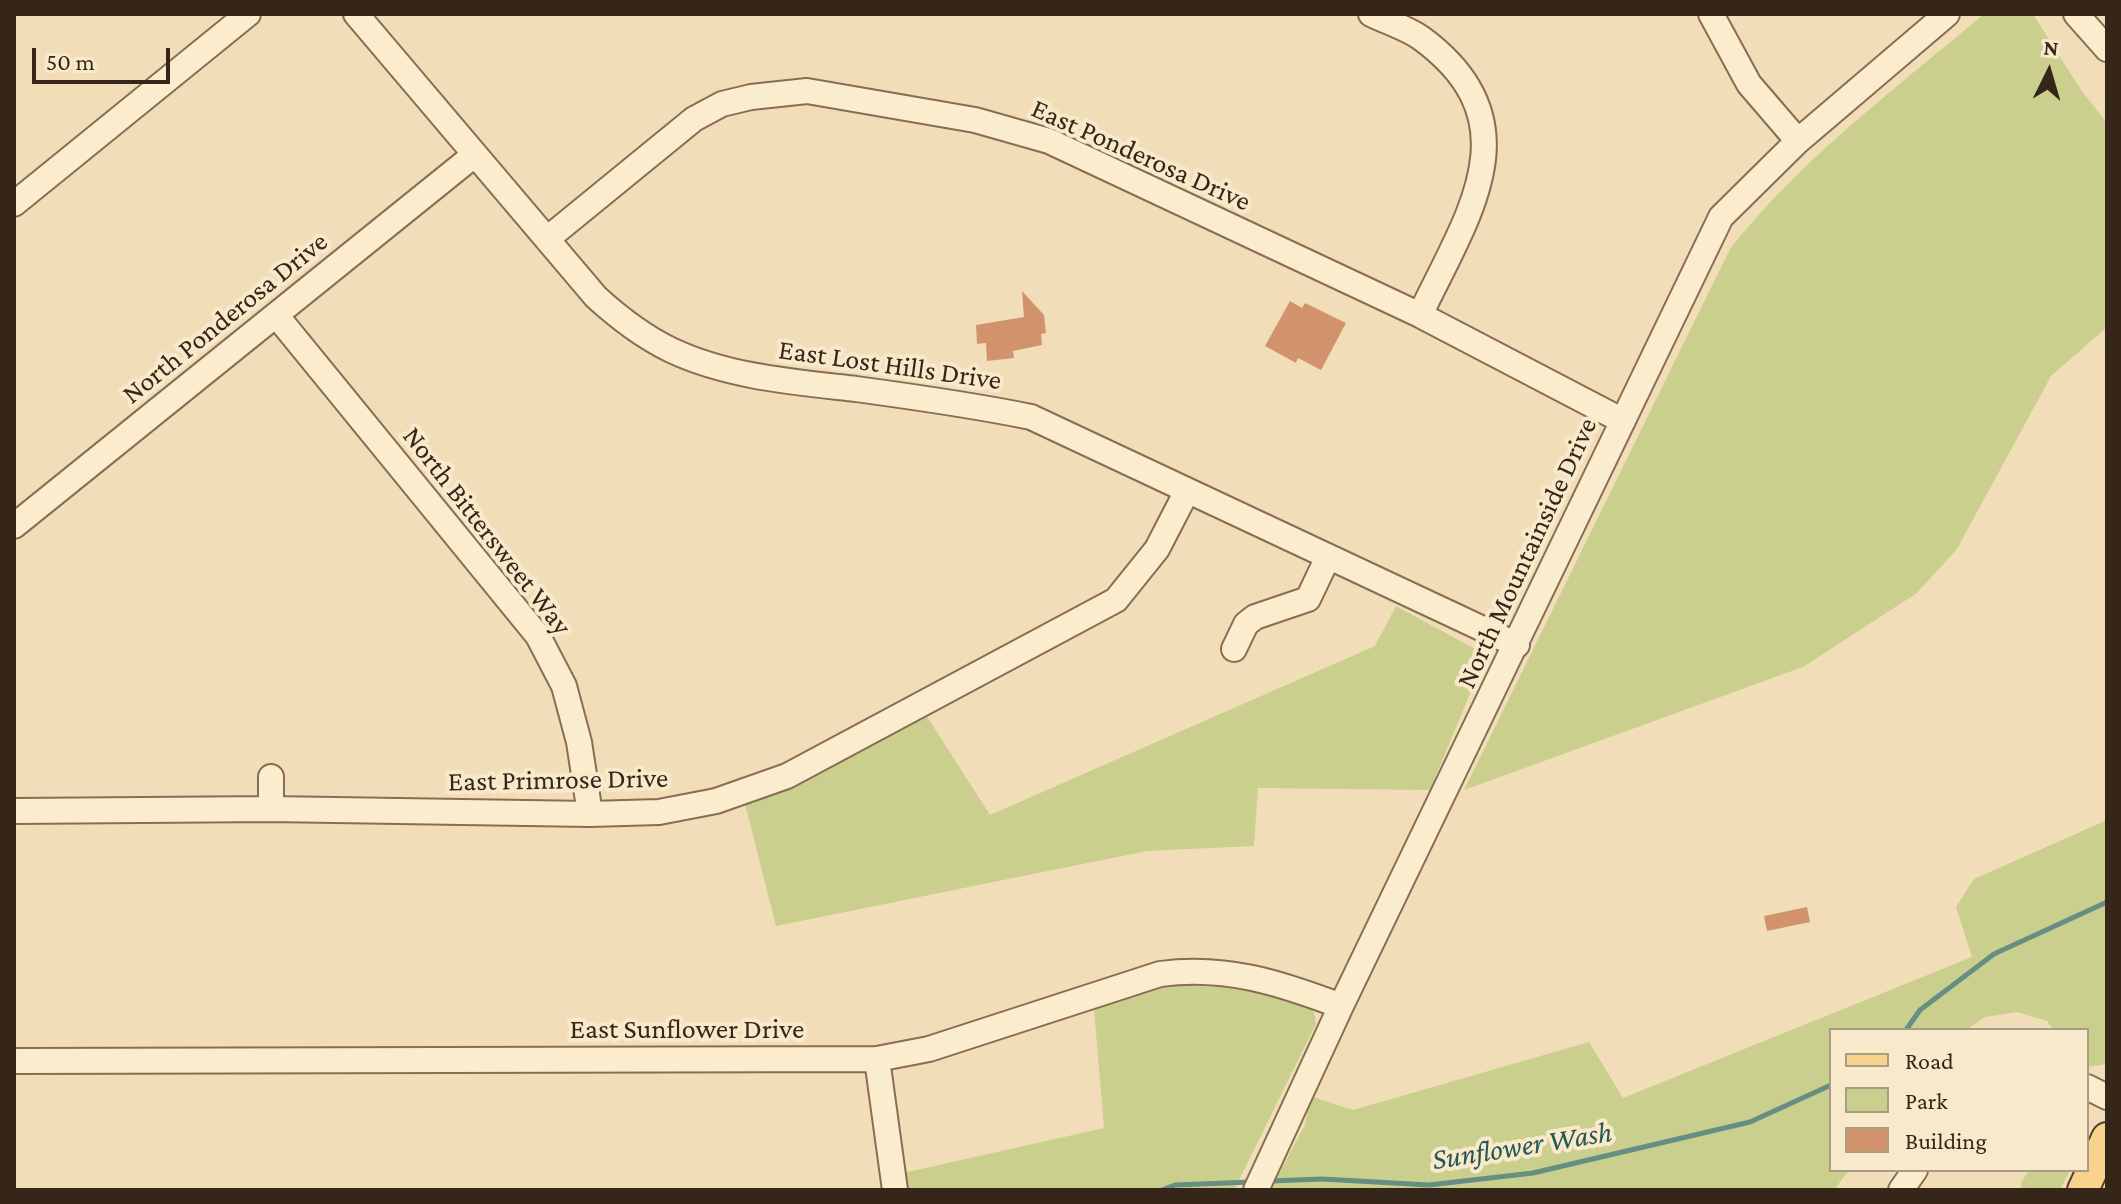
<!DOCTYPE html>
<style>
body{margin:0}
#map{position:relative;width:2121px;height:1204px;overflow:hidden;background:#f1deb9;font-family:"Crimson Pro",serif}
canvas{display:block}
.frame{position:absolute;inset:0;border:16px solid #362619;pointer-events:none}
.legend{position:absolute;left:1829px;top:1028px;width:260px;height:144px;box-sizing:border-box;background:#f8e9ca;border:2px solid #aa9b83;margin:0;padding:10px 14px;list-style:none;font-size:24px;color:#362619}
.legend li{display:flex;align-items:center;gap:16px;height:40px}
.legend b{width:40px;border:2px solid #aa9b83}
.north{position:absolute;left:2009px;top:32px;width:80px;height:80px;-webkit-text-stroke:6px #f8e9ca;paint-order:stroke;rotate:5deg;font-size:22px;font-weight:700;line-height:32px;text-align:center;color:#362619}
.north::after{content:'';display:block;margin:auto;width:28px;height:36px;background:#362619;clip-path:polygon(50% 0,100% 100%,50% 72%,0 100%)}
.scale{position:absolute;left:32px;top:48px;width:138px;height:36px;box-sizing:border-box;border:4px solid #362619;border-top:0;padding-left:10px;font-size:24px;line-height:28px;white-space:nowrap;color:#362619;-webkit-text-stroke:6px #f8e9ca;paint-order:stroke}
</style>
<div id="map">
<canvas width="2121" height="1204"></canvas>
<div class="frame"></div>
<ul class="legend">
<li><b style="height:10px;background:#f9d38c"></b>Road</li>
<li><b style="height:22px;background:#cacf8d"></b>Park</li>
<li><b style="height:22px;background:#d2936c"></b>Building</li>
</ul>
<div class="north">N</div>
<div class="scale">50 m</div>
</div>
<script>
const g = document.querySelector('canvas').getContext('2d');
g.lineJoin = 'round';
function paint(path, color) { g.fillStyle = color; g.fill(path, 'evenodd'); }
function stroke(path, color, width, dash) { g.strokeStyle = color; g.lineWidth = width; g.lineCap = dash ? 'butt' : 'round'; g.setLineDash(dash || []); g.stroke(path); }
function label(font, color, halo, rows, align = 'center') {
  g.font = font + ' "Crimson Pro",serif'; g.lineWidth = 8; g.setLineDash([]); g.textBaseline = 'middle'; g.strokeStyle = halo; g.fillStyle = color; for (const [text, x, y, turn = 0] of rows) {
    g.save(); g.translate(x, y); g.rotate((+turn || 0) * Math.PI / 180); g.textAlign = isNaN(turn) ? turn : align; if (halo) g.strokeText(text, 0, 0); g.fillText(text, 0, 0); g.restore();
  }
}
paint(new Path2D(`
 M1984 14H2033L2081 90 2107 123V327L2051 376 1957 549 1917 593 1803 667 1464 790 1730 249C1801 159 1896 88 1984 14Z
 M1396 606 1486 655 1430 790 1258 788 1254 846 1147 851 776 926 745 804 926 715 990 815 1375 646Z
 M2107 820V1064L2087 1067V1030H2053L2047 1021 2017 1012 1985 1017 1966 1030H1831V1170H1849L1834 1190H1270L1305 1125 1310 1096 1353 1110 1589 1042 1623 1098 1972 957 1956 907 1974 879Z
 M1209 981 1239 983 1308 1006 1314 1013 1316 1024 1234 1190H905L903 1173 1104 1128 1094 1009 1172 984Z
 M2029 1170H2070L2060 1190H2021V1183Z`), '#cacf8d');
stroke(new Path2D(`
 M1906 1030 1920 1010 1994 954 2107 902
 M1270 1181 1322 1179 1429 1185 1533 1173 1750 1122 1831 1085
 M1162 1190 1175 1185 1252 1182`), '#668e83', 5);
paint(new Path2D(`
 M1022 291 1044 315 1046 333 1041 334 1042 345 1013 351 1014 358 987 361 986 343 977 344 976 325 1024 317Z
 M1290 301 1302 308 1305 303 1346 323 1321 370 1298 358 1296 363 1265 346Z
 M1807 907 1810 922 1767 931 1764 916Z`), '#d2936c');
const minor = new Path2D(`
 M356 14 596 297C619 318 642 336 671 350 728 377 794 382 856 389 915 397 973 405 1031 417L1517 645
 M1371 14C1387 22 1407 28 1421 38 1536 122 1467 216 1420 315
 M1711 14 1749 84 1798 141
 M2076 14 2107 49
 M14 204 248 14
 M547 239 694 119 722 104 751 97 807 91 975 120 1049 141 1420 315 1623 421
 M276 315 538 636 564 686 579 742 590 814
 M14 526 473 156
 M1234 649 1246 624 1255 617 1308 599 1328 557
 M271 777V809
 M14 811 271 809 590 814 659 812 716 801 787 776 1116 600 1157 549 1187 491
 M877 1059 895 1190
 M14 1061 877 1059 929 1049 1160 974C1226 965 1280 983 1341 1006
 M2087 1087 2107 1097
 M1256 1190 1341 1006 1721 217 1798 141 1947 14
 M1901 1190 1915 1170`);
const major = new Path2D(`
 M2083 1190 2107 1138`);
stroke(minor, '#886d53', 28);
stroke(major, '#553c28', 34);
stroke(minor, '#fbeccd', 24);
stroke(major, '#f9d38c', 30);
label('28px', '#362619', '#f8e9ca', [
 ["East Ponderosa Drive",1141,155,24],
 ["North Ponderosa Drive",225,318,-39],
 ["East Lost Hills Drive",890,365,8],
 ["North Bittersweet Way",487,531,52],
 ["North Mountainside Drive",1527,553,-65],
 ["East Primrose Drive",558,780,-1],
 ["East Sunflower Drive",687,1029]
]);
label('italic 30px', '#275752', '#f8e9ca', [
 ["Sunflower Wash",1522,1146,-9]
]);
</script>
